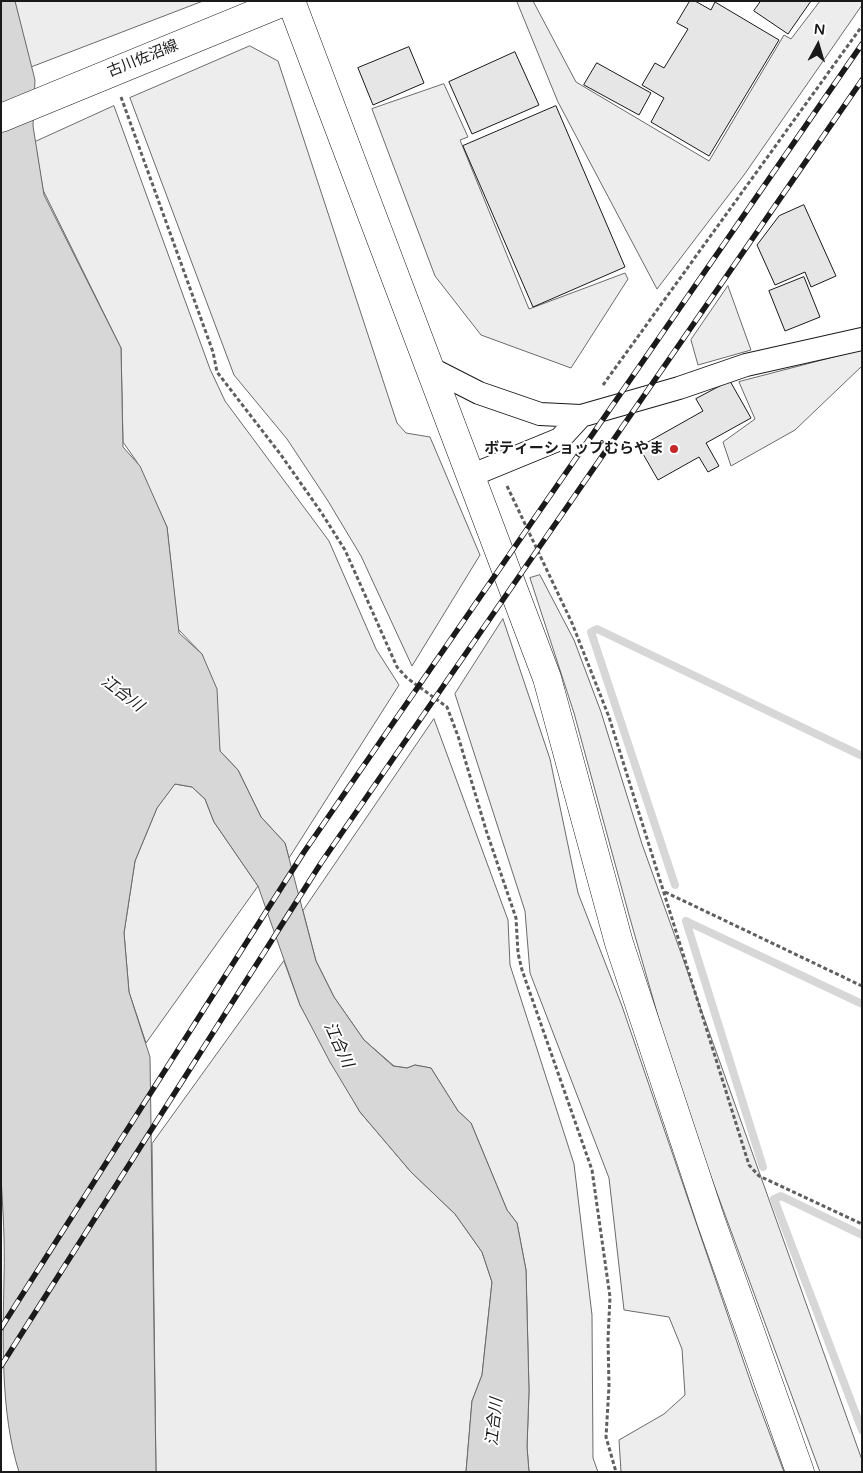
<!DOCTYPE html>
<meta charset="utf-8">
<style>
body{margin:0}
#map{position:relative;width:863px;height:1473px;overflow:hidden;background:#fff;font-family:"Varela Round",sans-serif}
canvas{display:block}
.frame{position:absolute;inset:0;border:2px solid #1a1a1a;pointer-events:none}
.north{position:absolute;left:793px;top:20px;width:50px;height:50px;-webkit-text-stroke:4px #fff;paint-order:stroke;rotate:6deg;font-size:14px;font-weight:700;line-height:20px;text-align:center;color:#1a1a1a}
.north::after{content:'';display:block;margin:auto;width:18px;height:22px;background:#1a1a1a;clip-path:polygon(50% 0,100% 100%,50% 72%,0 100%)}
</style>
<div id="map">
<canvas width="863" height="1473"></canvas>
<div class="frame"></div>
<div class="north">N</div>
</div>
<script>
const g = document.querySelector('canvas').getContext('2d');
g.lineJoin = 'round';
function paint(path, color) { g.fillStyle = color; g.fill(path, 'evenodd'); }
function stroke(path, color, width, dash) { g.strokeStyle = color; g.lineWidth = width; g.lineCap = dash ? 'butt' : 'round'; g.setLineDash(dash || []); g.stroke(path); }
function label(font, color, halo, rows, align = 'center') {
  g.font = font + ' "Varela Round","Noto Sans JP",sans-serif'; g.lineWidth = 4; g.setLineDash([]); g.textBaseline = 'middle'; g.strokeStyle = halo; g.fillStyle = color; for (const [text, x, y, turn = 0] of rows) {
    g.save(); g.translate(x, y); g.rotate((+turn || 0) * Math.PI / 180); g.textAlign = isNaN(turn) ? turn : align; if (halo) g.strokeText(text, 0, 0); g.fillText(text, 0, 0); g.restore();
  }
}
const built = new Path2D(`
 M15 1H203L31 67Z
 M517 1H533L576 82 709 161 784 35 791 39 820 1H862V5L744 175 657 289 558 102Z
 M250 46 278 61 397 423 406 433 430 437 480 555 412 666 361 556 328 501 287 439 234 375 130 98Z
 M444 84 468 137 460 140 529 309 625 273 628 279 571 368 481 335 435 276 372 109Z
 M114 106 210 369 225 401 329 541 376 649 399 685 289 858 285 843 261 817 238 770 220 751 202 654 178 629 167 527 137 462 123 442 121 348 43 190 35 142Z
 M728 286 751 350 698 365 691 340Z
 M862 350V366L795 430 731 466 723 442 755 419 739 382Z
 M540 575 574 640 601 712 642 844 862 1460V1472H820L680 1093 629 915 574 713 530 578Z
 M503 619 550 759 578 893 622 1006 753 1389 784 1472H621L619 1440 664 1414 685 1395 682 1349 669 1317 624 1310 609 1178 530 973 525 911 455 694Z
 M434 719 508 920 510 965 574 1164 592 1315 593 1458 598 1472H529L527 1447 529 1391 526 1270 517 1223 507 1210 471 1123 458 1111 431 1068 415 1065 407 1068 394 1066 364 1040 334 997 316 961 303 911Z
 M175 784 192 787 205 799 214 822 258 886 146 1043 129 992 124 933 135 861 157 808Z
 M284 961 300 1005 360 1112 411 1172 455 1214 482 1252 492 1282 482 1375 472 1401 466 1472H156L152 1144Z`);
paint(built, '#ededed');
stroke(built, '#6a6a6a', 1);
const water = new Path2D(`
 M1 1H15L35 80 33 126 44 195 121 348 123 447 140 466 167 527 179 633 202 654 217 689 220 751 238 770 261 817 285 843 316 961 334 997 364 1040 393 1066 407 1068 415 1065 431 1068 458 1111 471 1123 507 1210 517 1223 526 1270 529 1391 527 1447 529 1472H466L472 1401 482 1375 492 1282 482 1252 455 1214 411 1172 360 1112 330 1062 300 1005 258 886 214 822 205 799 192 787 175 784 157 808 135 861 124 933 129 992 150 1057 156 1472H19C0 1412 3 1338 4 1276 5 1243 3 1210 1 1177Z`);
paint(water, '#d7d7d7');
stroke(water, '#6a6a6a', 1);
stroke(new Path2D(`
 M675 885 591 632 597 629 862 756
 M686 921 763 1167
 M686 921 862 1004
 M862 1235 781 1196 774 1199 862 1430`), '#d7d7d7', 8);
const building = new Path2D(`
 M690 1H695L711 10 715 2 779 40 709 156 651 122 664 98 642 85 655 63 664 68 688 29 677 23Z
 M761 1H811L788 34 754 11Z
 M409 47 424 83 373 105 358 68Z
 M515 52 539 105 472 134 449 82Z
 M597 63 651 93 639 115 584 85Z
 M556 106 625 267 533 307 463 146Z
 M804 205 836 276 811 287 805 272 775 285 757 245 779 216Z
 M804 277 820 317 785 331 769 291Z
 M730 381 751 418 706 443 719 466 708 472 699 457 658 480 639 447 703 411 696 399Z`);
paint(building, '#e6e6e6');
stroke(building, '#1a1a1a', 1);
const minor = new Path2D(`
 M428 367 479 393 540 414 581 416 679 388 746 365 862 339
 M470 476 560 439 581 416`);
const tertiary = new Path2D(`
 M291 1 547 678 619 943 711 1221 800 1472`);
const primary = new Path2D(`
 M1 118 286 1`);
stroke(minor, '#1a1a1a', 24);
stroke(tertiary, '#1a1a1a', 29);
stroke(primary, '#1a1a1a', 29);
stroke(new Path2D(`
 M121 97 213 352 217 372 281 455 321 512 345 550 397 667 407 678 447 707 458 736 486 830 516 918 518 953 522 970 592 1170 610 1297 608 1339 609 1386 606 1437 616 1472
 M603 385 862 26
 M507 486 572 623 609 717 749 1165 759 1176 862 1224
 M665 892 862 986`), '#5f5f5f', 3, [4, 2.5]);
stroke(minor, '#fff', 22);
stroke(tertiary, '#fff', 28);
stroke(primary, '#fff', 28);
const rail = new Path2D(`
 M1 1328 304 852 862 44
 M1 1366 321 863 862 80`);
stroke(rail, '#1a1a1a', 5.5);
stroke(rail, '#fff', 4, [11]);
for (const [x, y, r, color] of [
 [674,449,5,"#c62828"]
]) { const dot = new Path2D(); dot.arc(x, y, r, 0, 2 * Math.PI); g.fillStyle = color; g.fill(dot); stroke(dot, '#fff', 2); }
label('15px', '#1a1a1a', '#fff', [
 ["古川佐沼線",143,59,-22]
]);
label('bold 15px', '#1a1a1a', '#fff', [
 ["ボティーショップむらやま",664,449]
], 'right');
label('italic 16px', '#1a1a1a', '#fff', [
 ["江合川",122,694,37],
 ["江合川",338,1045,65],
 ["江合川",495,1422,-84]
]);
</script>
